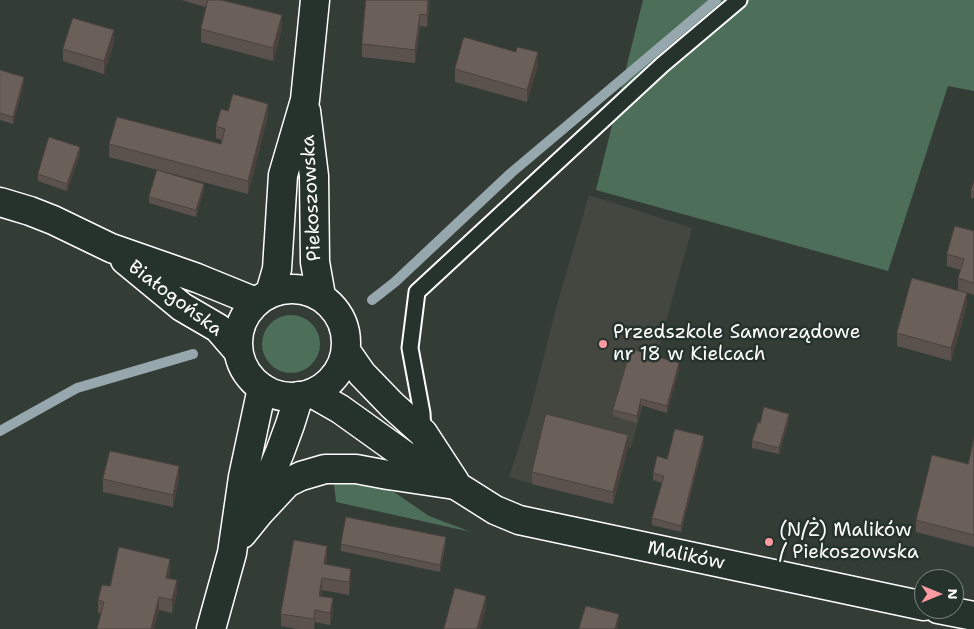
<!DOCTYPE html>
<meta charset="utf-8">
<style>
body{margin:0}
#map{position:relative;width:974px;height:629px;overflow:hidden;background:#343c36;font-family:"Shantell Sans",sans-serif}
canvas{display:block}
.north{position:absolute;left:914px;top:569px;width:50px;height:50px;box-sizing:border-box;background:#26332d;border:1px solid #7d8581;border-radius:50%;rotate:90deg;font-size:14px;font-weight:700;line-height:20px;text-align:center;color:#fff}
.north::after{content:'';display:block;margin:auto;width:18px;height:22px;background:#ff9aa2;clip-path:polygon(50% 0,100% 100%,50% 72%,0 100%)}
</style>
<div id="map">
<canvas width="974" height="629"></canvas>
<div class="north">N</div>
</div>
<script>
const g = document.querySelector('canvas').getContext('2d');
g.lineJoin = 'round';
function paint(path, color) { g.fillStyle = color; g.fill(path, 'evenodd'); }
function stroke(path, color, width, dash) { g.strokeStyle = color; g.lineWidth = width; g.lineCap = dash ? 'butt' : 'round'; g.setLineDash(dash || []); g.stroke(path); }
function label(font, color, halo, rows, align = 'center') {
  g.font = font + ' "Shantell Sans",sans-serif'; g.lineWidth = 5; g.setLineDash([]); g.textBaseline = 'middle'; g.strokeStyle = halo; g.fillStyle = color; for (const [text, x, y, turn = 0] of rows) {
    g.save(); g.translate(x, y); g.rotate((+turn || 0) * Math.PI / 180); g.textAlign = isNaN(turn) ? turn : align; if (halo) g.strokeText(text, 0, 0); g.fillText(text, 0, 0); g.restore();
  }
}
paint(new Path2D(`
 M589 195 692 228 631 448 628 447 613 504 532 484 509 477 529 415 558 301Z`), '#444640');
paint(new Path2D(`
 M643 0H974V91L948 86 888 271 596 190Z
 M262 344a29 29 0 1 1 58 0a29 29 0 1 1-58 0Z
 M353 482 374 486 394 492 429 516 471 532 336 502 334 484Z`), '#4d6e59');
stroke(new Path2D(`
 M372 300 395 282 511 173 716 0
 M0 431 77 388 193 354`), '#96a7ad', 10);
const lane = new Path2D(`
 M423 433 422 413 410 348 417 292 662 65 739 0`);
const street = new Path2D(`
 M0 202 30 211 53 220 111 248 197 278 256 302
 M125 260 182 307 218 328 238 351
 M256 505C274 470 288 434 299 396
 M242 534 259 513 287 483 301 476 325 469H356L388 475 455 485
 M211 629 232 553 243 477 262 388`);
const secondary = new Path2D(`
 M306 111 314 176 315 262 321 296
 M238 343a54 54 0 1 1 108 0a54 54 0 1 1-108 0Z
 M270 293 277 269 283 175 305 100 315 0
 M346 351 362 374 392 405 423 433 455 482
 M312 393 340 409 414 462 457 486 495 510 519 520 924 606
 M938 609 974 616`);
stroke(lane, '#fff', 19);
stroke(street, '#fff', 31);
stroke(secondary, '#fff', 31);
stroke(lane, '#26332d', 15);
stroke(street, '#26332d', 28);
stroke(secondary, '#26332d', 28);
paint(new Path2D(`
 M182 0H208L205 7Z
 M430 0 427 27 420 26 415 63 362 57V44Z
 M282 28 273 61 201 42V29Z
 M114 43 104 74 63 61V49Z
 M538 65 527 102 455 82V69Z
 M0 70 24 83 13 124 0 120Z
 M228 111 268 116 248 194 109 157V144H221L222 140 216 138V126Z
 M80 154 67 191 38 181V174Z
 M974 181V198H971V191Z
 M204 190 196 217 149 203V197Z
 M974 231V295L958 290V278L961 270 947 266V254Z
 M967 305 951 361 897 346V333Z
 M679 370 667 413 641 405 637 423 613 416V410Z
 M789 420 779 454 752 448V441Z
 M974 438V547L916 532V520L968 464Z
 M704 442 681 532 652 525V518L662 483 653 480V473L667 459Z
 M628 447 613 504 532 484V472Z
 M179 478 173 507 103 492V479Z
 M341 544H446L440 572 341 551Z
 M327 559 326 564 351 581 349 595 322 590 321 596 333 611 330 625 315 622 314 629H297L281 626V614Z
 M170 572 168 578 177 593 172 613 159 610 154 629H97L101 613H98V600L110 586Z`), '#5c524d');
paint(new Path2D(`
 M428 0H430V4L427 27V15Z
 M420 14V26L415 63V50Z
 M282 15V28L273 61V48Z
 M114 30V43L104 74V61Z
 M538 52V65L527 102V90Z
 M24 77V83L13 124V117Z
 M268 104V116L248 194V181Z
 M80 147V154L67 191V184Z
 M204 184V190L196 217V210Z
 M967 293V305L951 361V348Z
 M679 363V370L667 413V406Z
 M641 399V405L637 423V416Z
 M789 414V420L779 454V448Z
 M628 435V447L613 504V492Z
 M704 436V442L681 532V526Z
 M179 466V478L173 507V495Z
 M446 537V544L440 572V565Z
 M327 546V559L324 576V564Z
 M170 559V572L166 590V578Z
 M351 569V581L349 595V582Z
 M322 578V590L319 608V596Z
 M177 580V593L172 613V600Z
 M486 596V608L480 629H477Z
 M159 597V610L154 629H151Z
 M333 598V611L330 625V613Z
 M315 610V622L314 629V619Z
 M619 614V621L617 629H615Z`), '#4b423e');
const building = new Path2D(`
 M208 0H221L282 15 273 48 201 29Z
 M366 0H428L427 15 420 14 415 50 362 44Z
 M73 18 114 30 104 61 63 49Z
 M464 37 516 52 517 47 538 52 527 90 455 69Z
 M0 70 24 77 13 117 0 113Z
 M233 94 268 104 248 181 109 144 117 117 221 144 225 129 216 126 221 109 228 111Z
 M49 137 80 147 67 184 38 174Z
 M157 170 204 184 196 210 149 197Z
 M974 181V192L971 191Z
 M955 226 974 231V283L958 278 964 259 947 254Z
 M912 278 967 293 951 348 897 333Z
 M631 349 679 363 667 406 641 399 637 416 613 410Z
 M764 407 789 414 779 448 752 441 758 422 760 423Z
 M546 414 628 435 613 492 532 472Z
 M675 429 704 436 681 526 652 518 664 476 653 473 657 456 667 459Z
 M974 438V535L916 520 932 455 968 464Z
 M110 451 179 466 173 495 103 479Z
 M346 517 446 537 440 565 341 544Z
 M294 540 327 546 324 564 351 569 349 582 322 578 319 596 333 598 330 613 315 610 314 619 281 614Z
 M119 547 170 559 166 578 177 580 172 600 159 597 151 629H97L104 602 98 600 102 585 110 586Z
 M455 588 486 596 477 629H444Z
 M586 606 619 614 615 629H579Z`);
paint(building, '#6b5f59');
stroke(building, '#4b423e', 1);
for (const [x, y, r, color] of [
 [603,344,5,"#ff9aa2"],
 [769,542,5,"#ff9aa2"]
]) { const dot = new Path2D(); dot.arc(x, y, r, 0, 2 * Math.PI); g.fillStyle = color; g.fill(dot); stroke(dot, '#26332d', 2); }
label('19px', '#fff', '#26332d', [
 ["Piekoszowska",312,198,-93],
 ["Białogońska",175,299,37],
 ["Malików",686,556,12]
]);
label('19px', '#fff', '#26332d', [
 ["Przedszkole Samorządowe",613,333],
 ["nr 18 w Kielcach",613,355],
 ["(N/Ż) Malików",779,531],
 ["/ Piekoszowska",779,553]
], 'left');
</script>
